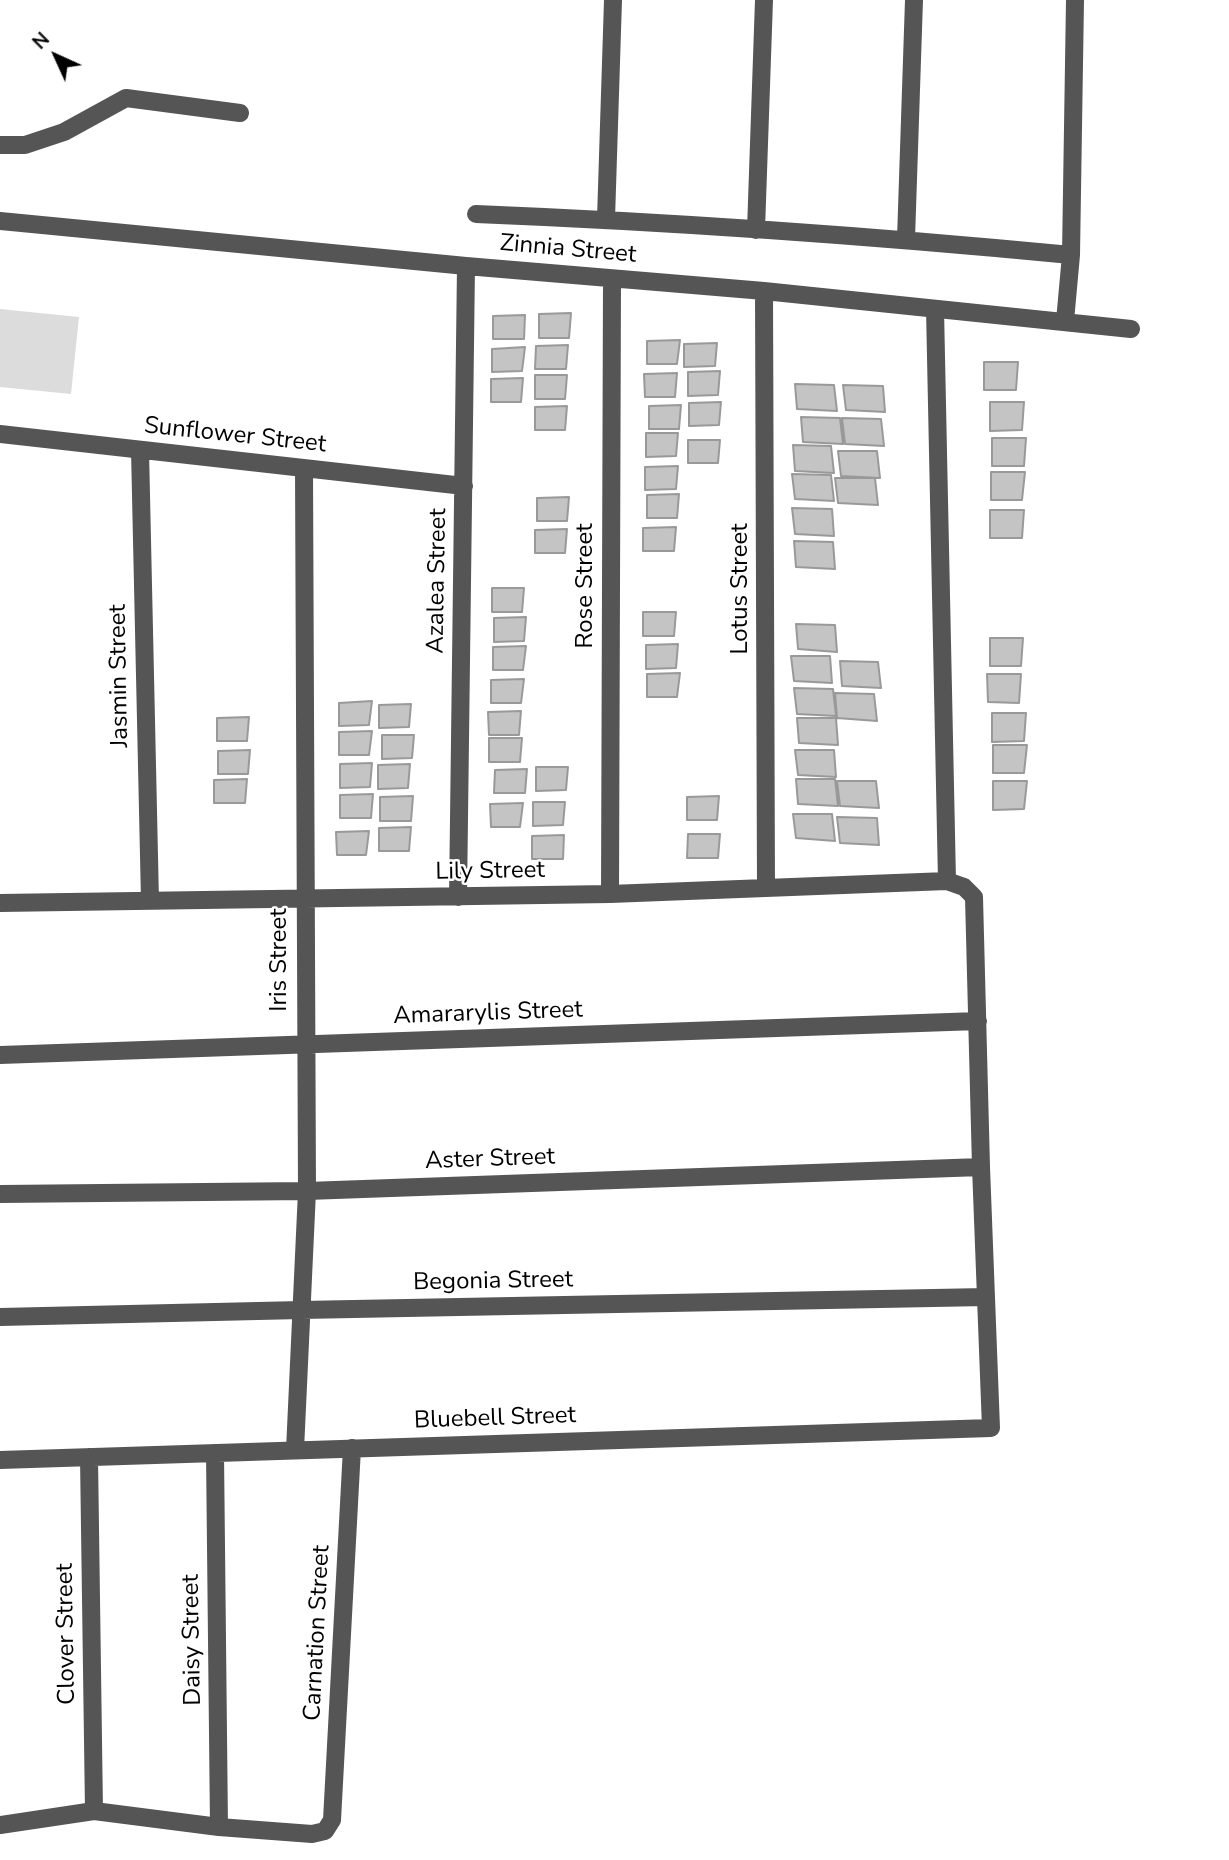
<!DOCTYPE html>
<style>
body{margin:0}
#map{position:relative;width:1229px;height:1860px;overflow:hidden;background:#fff;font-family:"Nunito Sans",sans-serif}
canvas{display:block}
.north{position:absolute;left:21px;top:21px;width:70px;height:70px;-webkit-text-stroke:5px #fff;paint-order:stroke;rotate:315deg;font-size:19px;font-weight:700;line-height:28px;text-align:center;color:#000}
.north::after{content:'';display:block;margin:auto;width:24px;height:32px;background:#000;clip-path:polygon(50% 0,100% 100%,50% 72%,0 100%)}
</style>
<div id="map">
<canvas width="1229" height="1860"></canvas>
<div class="north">N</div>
</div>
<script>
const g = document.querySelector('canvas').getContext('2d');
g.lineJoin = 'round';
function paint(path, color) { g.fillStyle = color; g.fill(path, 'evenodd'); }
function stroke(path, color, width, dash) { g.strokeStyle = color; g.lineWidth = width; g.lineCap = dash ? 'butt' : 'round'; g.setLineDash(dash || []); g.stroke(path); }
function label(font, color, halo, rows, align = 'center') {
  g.font = font + ' "Nunito Sans",sans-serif'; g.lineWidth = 5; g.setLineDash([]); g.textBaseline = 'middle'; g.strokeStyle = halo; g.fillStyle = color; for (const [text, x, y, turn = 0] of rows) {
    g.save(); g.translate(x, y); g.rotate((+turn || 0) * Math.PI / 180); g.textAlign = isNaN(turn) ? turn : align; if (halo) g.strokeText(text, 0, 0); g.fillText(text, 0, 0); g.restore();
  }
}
paint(new Path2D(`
 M0 309 79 317 71 394 0 387Z`), '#dcdcdc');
const building = new Path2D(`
 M571 313 569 338H539V314Z
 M525 315 524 339H493V316Z
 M680 340 677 364H647V341Z
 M717 343 715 366 684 367V344Z
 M568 345 566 369H535L536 346Z
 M525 347 522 371 492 372V349Z
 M984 362H1018L1016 390H984Z
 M720 371 718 395 688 396V372Z
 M677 373 675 397H645L644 374Z
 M535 375H567L565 399H535Z
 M523 378 521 402H491V379Z
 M795 384 834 385 837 411 797 409Z
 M843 385 883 386 885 412 846 410Z
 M721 402 719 425 689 426V403Z
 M990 402H1024L1022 430 990 431Z
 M681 405 679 429H649V406Z
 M567 406 565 430H535V407Z
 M801 417 840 418 843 444 803 442Z
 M842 418 881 419 884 446 845 444Z
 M646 433H678L676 456 646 457Z
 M992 438H1026L1024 466H992Z
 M688 440H720L718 463H688Z
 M793 445 831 446 834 473 795 471Z
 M838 451H877L880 478 841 476Z
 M678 466 676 489 645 490V467Z
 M991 472H1025L1022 500H991Z
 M792 474 831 475 834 501 795 499Z
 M835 478H875L878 505 838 503Z
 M679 494 677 518H647V495Z
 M569 497 567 521H537V498Z
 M792 508 832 509 834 536 795 534Z
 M990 510H1024L1022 538H990Z
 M676 527 674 551H643V528Z
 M567 529 565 553H535V530Z
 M794 541 833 542 835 569 796 567Z
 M492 588H524L522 612H492Z
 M643 612H676L674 636H643Z
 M526 617 524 641 494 642V618Z
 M796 624 835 625 837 652 798 649Z
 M990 638H1023L1021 666H990Z
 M678 644 676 668 646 669V645Z
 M526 646 523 670H493V647Z
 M791 656H830L832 683 794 681Z
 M840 661 878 662 881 688 842 686Z
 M680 673 677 697H647V674Z
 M987 674H1021L1019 703 988 702Z
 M524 679 521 703H491V680Z
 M794 688 833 689 836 716 797 714Z
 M835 693 874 694 877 721 837 718Z
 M372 701 369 725 339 726V703Z
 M411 704 409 727 379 728V705Z
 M521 711 519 735H489L488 712Z
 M992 713H1026L1024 741 992 742Z
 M249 717 247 741H217V718Z
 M797 718H836L838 745 799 743Z
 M372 731 369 755H339V732Z
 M382 735H414L412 758 382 759Z
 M489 738H522L520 762H489Z
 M993 745H1027L1024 773H993Z
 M250 750 248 774H218V751Z
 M795 750H834L836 777 798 775Z
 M372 763 370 787 340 788V764Z
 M410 764 408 788 378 789V765Z
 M536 767H568L566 790 536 791Z
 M527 769 525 793H494L495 770Z
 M247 779 245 803H214V780Z
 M796 779H835L838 806 798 804Z
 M837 781H876L879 808 840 806Z
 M993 781H1027L1024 809 993 810Z
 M373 794 371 818H340V795Z
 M413 796 411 821H380V797Z
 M719 796 717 820H687V797Z
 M533 802H565L563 825 533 826Z
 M523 803 520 827H491L490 804Z
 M793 814H832L835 841 796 838Z
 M837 817 877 818 879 845 840 843Z
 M411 827 409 851H379V828Z
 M369 831 366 855H337L336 832Z
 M688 834H720L718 858H687Z
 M564 835 563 859H532V836Z`);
paint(building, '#c4c4c4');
stroke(building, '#999', 2);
stroke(new Path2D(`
 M0 145H25L64 132 126 98 240 113
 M476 214C674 222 873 236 1071 255
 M606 219 613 0
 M0 221 466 266 764 291 1131 329
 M756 230 764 0
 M906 239 914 0
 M764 291 766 887
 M935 309 947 881
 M1065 321 1071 255 1075 0
 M0 434 464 486
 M140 450 150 901
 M610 894 612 279
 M458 897 466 266
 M0 903 610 894 947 881 964 887 974 897 981 1167 991 1428 0 1460
 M0 1055 978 1021
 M0 1194 307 1191 981 1167
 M0 1317 301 1310 986 1297
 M295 1450 307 1191 304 469
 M215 1453 219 1827
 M89 1457 94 1811
 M0 1825 94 1811 219 1827 312 1834 325 1831 332 1820 352 1448`), '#555', 18);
label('24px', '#000', '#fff', [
 ["Zinnia Street",568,250,5],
 ["Sunflower Street",235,436,6],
 ["Azalea Street",438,581,-89],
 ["Rose Street",586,586,-90],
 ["Lotus Street",741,589,-90],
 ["Jasmin Street",120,676,-91],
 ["Lily Street",490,872,-1],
 ["Iris Street",280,960,-90],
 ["Amararylis Street",488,1014,-2],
 ["Aster Street",490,1160,-2],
 ["Begonia Street",493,1282,-1],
 ["Bluebell Street",495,1419,-2],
 ["Carnation Street",318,1633,-87],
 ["Clover Street",67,1634,-91],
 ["Daisy Street",193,1640,-91]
]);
</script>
